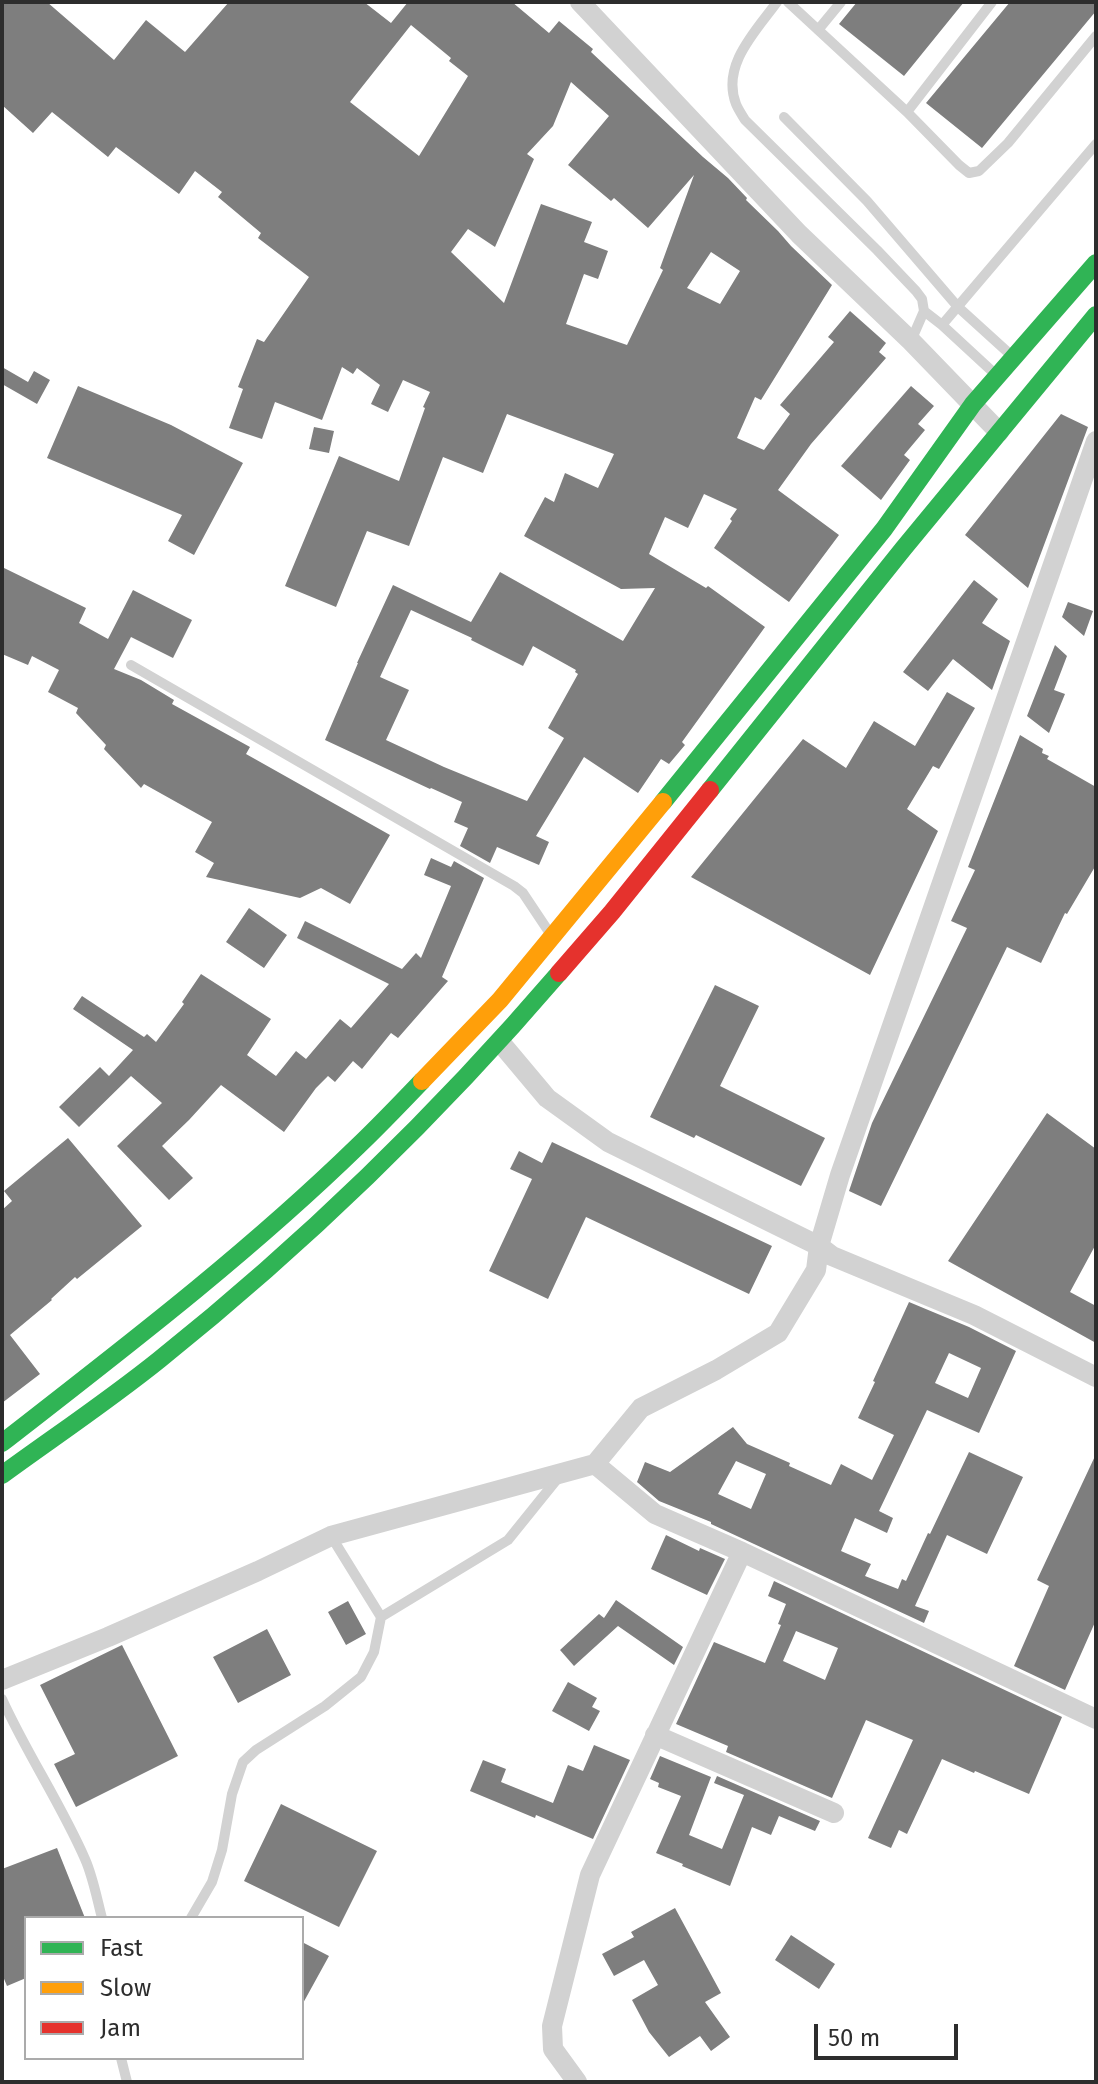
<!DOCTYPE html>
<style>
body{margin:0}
#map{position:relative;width:1098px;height:2084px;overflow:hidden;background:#fff;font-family:"Fira Sans",sans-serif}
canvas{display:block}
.frame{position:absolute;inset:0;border:4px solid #2d2d2d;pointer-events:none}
.legend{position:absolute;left:24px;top:1916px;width:280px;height:144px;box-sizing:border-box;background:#fff;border:2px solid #ababab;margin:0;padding:10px 14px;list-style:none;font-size:24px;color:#2d2d2d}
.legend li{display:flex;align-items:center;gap:16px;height:40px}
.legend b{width:40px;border:2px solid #ababab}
.scale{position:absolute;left:814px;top:2024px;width:144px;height:36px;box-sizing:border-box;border:4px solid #2d2d2d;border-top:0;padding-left:10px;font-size:24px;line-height:28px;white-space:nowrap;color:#2d2d2d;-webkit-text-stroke:6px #fff;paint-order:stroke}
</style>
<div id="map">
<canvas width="1098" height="2084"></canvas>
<div class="frame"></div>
<ul class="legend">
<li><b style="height:10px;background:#30b455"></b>Fast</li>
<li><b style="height:10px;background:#ff9f0a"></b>Slow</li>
<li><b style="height:10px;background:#e5322d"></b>Jam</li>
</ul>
<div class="scale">50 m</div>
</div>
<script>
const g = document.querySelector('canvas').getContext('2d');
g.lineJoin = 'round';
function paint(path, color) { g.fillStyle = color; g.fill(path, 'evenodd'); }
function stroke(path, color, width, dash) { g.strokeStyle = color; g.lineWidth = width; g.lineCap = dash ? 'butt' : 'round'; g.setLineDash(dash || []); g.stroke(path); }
paint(new Path2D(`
 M2 2H47L114 60 146 20 185 52 229 2H364L391 23 408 2H512L549 33 559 21 593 49 591 52 703 157 728 178 747 198 746 200 778 231 791 246 832 285 761 400 755 397 737 438 764 450 790 414 780 405 834 342 828 337 850 311 886 343 879 352 886 358 811 444 778 490 839 535 789 602 714 548 732 521 730 519 737 509 704 494 688 528 665 517 649 554 706 588 708 586 765 627 682 742 685 745 669 764 661 759 638 793 584 757 536 836 549 842 539 865 497 847 490 863 460 846 468 828 454 822 462 802 431 788 430 789 325 740 358 663H357L393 585 471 622 500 572 623 641 655 588 621 589 524 536 545 497 554 502 565 473 598 488 614 454 507 414 483 473 443 457 409 546 367 531 336 607 285 586 339 456 399 481 425 408 423 407 430 392 403 380 388 412 371 404 380 385 357 368 353 374 342 367 322 420 275 402 262 439 229 428 243 389 238 387 257 339 264 342 309 277 258 238 261 233 218 197 222 192 195 171 179 194 116 147 108 157 52 112 33 133 2 105ZM411 25 451 58 449 61 468 76 419 156 350 102ZM571 82 609 116 568 165 611 201 614 198 648 228 694 175 660 268 663 270 627 345 566 324 584 274 598 279 608 251 584 242 592 222 541 204 504 303 451 252 468 229 495 247 534 159 527 154 553 126ZM711 252 740 271 720 304 687 288ZM411 610 472 638 471 640 523 666 533 646 576 670 575 672 578 674 548 728 564 738 527 801 444 767 386 740 409 690 380 677Z
 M857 2H964L904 76 839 24Z
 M1010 2H1096V11L982 148 926 103Z
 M2 367 28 382 34 371 50 380 37 404 2 384Z
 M78 386 171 425 243 463 194 555 168 541 182 515 47 458Z
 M911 386 934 406 918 424 925 430 904 455 910 460 881 500 841 466Z
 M1061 414 1088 427 1028 588 965 535Z
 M314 427 334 431 329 453 309 449Z
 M2 567 86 608 79 623 108 639 133 590 192 620 173 658 131 637 114 669 141 680 174 700 172 704 250 747 246 754 390 835 350 904 321 888 300 898 206 877 214 863 195 852 212 822 144 784 141 788 104 749 106 745 76 713 78 708 48 692 59 670 32 656 28 665 2 654Z
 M974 580 998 599 982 623 1010 641 992 690 953 659 928 691 903 672Z
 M1068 602 1093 611 1084 636 1062 617Z
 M1055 645 1067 656 1054 690 1065 694 1049 733 1027 716Z
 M947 692 975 708 939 769 933 766 907 809 938 831 870 975 691 877 803 739 846 768 874 721 915 746Z
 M1020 735 1043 749 1042 753 1049 756 1047 759 1096 787V865L1067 914 1065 913 1041 963 1007 947 881 1206 849 1191 872 1123 967 928 951 921 975 870 968 867Z
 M431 858 451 867 454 861 484 878 442 977 448 981 398 1038 391 1033 362 1069 353 1061 335 1082 328 1076 316 1088 284 1132 221 1085 189 1120 162 1146 193 1178 169 1200 117 1146 162 1103 131 1076 79 1127 59 1107 100 1067 109 1076 133 1050 73 1009 82 996 144 1037 147 1034 156 1042 184 1004 182 1002 201 974 271 1019 247 1055 276 1076 296 1051 306 1059 340 1019 351 1028 389 984 297 938 305 921 402 969 416 953 421 958 451 886 424 875Z
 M249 908 287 935 264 968 226 942Z
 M715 985 759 1006 720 1086 825 1138 801 1186 696 1135 694 1138 650 1117Z
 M1047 1113 1096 1149V1244L1070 1292 1096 1306V1343L948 1261Z
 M68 1138 142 1226 77 1279 75 1277 51 1299 52 1300 10 1335 40 1374 2 1403V1210L12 1201 4 1191Z
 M552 1142 772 1246 749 1294 586 1217 548 1299 489 1271 532 1179 510 1169 519 1151 542 1163Z
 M909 1302 969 1327 1016 1351 979 1433 927 1410 879 1511 893 1518 887 1533 855 1518 841 1551 871 1564 865 1576 898 1589 902 1579 906 1581 928 1533 930 1534 969 1452 1023 1477 987 1554 947 1535 915 1606 929 1611 924 1623 711 1524V1522L659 1501 637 1482 645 1462 670 1472 733 1427 747 1444 790 1463 789 1466 831 1485 841 1464 872 1480 894 1435 858 1418 875 1382 873 1381ZM949 1353 981 1368 968 1398 935 1383ZM736 1461 766 1474 751 1509 718 1494Z
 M1096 1454V1620L1065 1690 1014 1666 1049 1586 1037 1580Z
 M666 1535 699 1551 700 1548 725 1559 707 1595 651 1569Z
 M774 1581 1062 1717 1029 1794 975 1771 974 1773 942 1759 907 1834 899 1830 891 1848 868 1838 913 1740 866 1720 832 1798 726 1752 728 1746 676 1724 714 1642 765 1663 781 1625 778 1624 786 1604 768 1596ZM796 1631 838 1648 825 1680 783 1661Z
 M616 1600 683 1647 674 1665 618 1626 574 1666 560 1650 599 1614 604 1618Z
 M348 1601 366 1634 346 1645 328 1612Z
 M267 1629 291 1675 238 1703 213 1657Z
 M122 1645 178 1756 76 1807 54 1764 75 1754 40 1685Z
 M568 1682 597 1698 592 1707 600 1711 589 1731 552 1711Z
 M594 1745 630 1760 593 1839 536 1815 535 1818 470 1791 483 1760 506 1769 501 1782 553 1803 568 1765 583 1771Z
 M660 1756 711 1777 689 1835 722 1849 744 1795 714 1783 717 1776 820 1821 815 1831 779 1816 771 1835 752 1827 730 1886 682 1866 683 1864 656 1853 681 1796 658 1787 659 1783 650 1779Z
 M281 1804 377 1851 339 1927 244 1881Z
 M57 1848 85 1918H26V1978L7 1986 2 1974V1869Z
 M675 1908 721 1993 705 2002 730 2037 711 2051 700 2036 669 2057 649 2032 632 2000 658 1985 644 1960 614 1976 602 1954 634 1937 631 1932Z
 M791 1935 835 1964 819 1989 775 1960Z
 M302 1942 329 1956 302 2005Z`), '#7e7e7e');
stroke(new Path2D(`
 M777 2C756 31 721 65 736 104 738 109 742 115 745 120L877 250 916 291 922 299 924 311 911 341
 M788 2 907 112 959 165 969 173 979 171 1008 143 1096 36
 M818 30 841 2
 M907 112 992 2
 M784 117 867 201 958 307 1012 356
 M924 311 942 325 994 373
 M942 325 1096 144
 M131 665 514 886 523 893 549 932
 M331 1536 381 1617
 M2 1699C27 1754 61 1804 85 1859 93 1877 97 1899 102 1918
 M191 1918 212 1882 222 1850 232 1794 243 1762 256 1750 325 1706 361 1677 374 1652 381 1617 508 1540 558 1478
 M121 2058 127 2082`), '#d2d2d2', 10);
stroke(new Path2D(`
 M580 2 799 234 911 341 999 432
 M500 1042 547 1098 608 1142 819 1246 832 1256 974 1315 1096 1377
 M595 1464 655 1514 742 1552 1096 1719
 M2 1680 108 1637 258 1571 331 1536 595 1464 641 1408 716 1370 778 1333 816 1270 819 1246 840 1175 1096 441
 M655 1735 834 1813
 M577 2082 553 2049 552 2026 590 1875 742 1552`), '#d2d2d2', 20);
stroke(new Path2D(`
 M710 790 903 549 1096 315
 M663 802 884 529 973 404 1096 263
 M2 1443C124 1348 247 1254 358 1146 380 1125 401 1103 422 1081
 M2 1475C54 1437 108 1401 159 1360 304 1244 438 1114 559 973`), '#30b455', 18);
stroke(new Path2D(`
 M422 1081 500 1000 663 802`), '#ff9f0a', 18);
stroke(new Path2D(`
 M559 973 612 912 710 790`), '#e5322d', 18);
</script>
